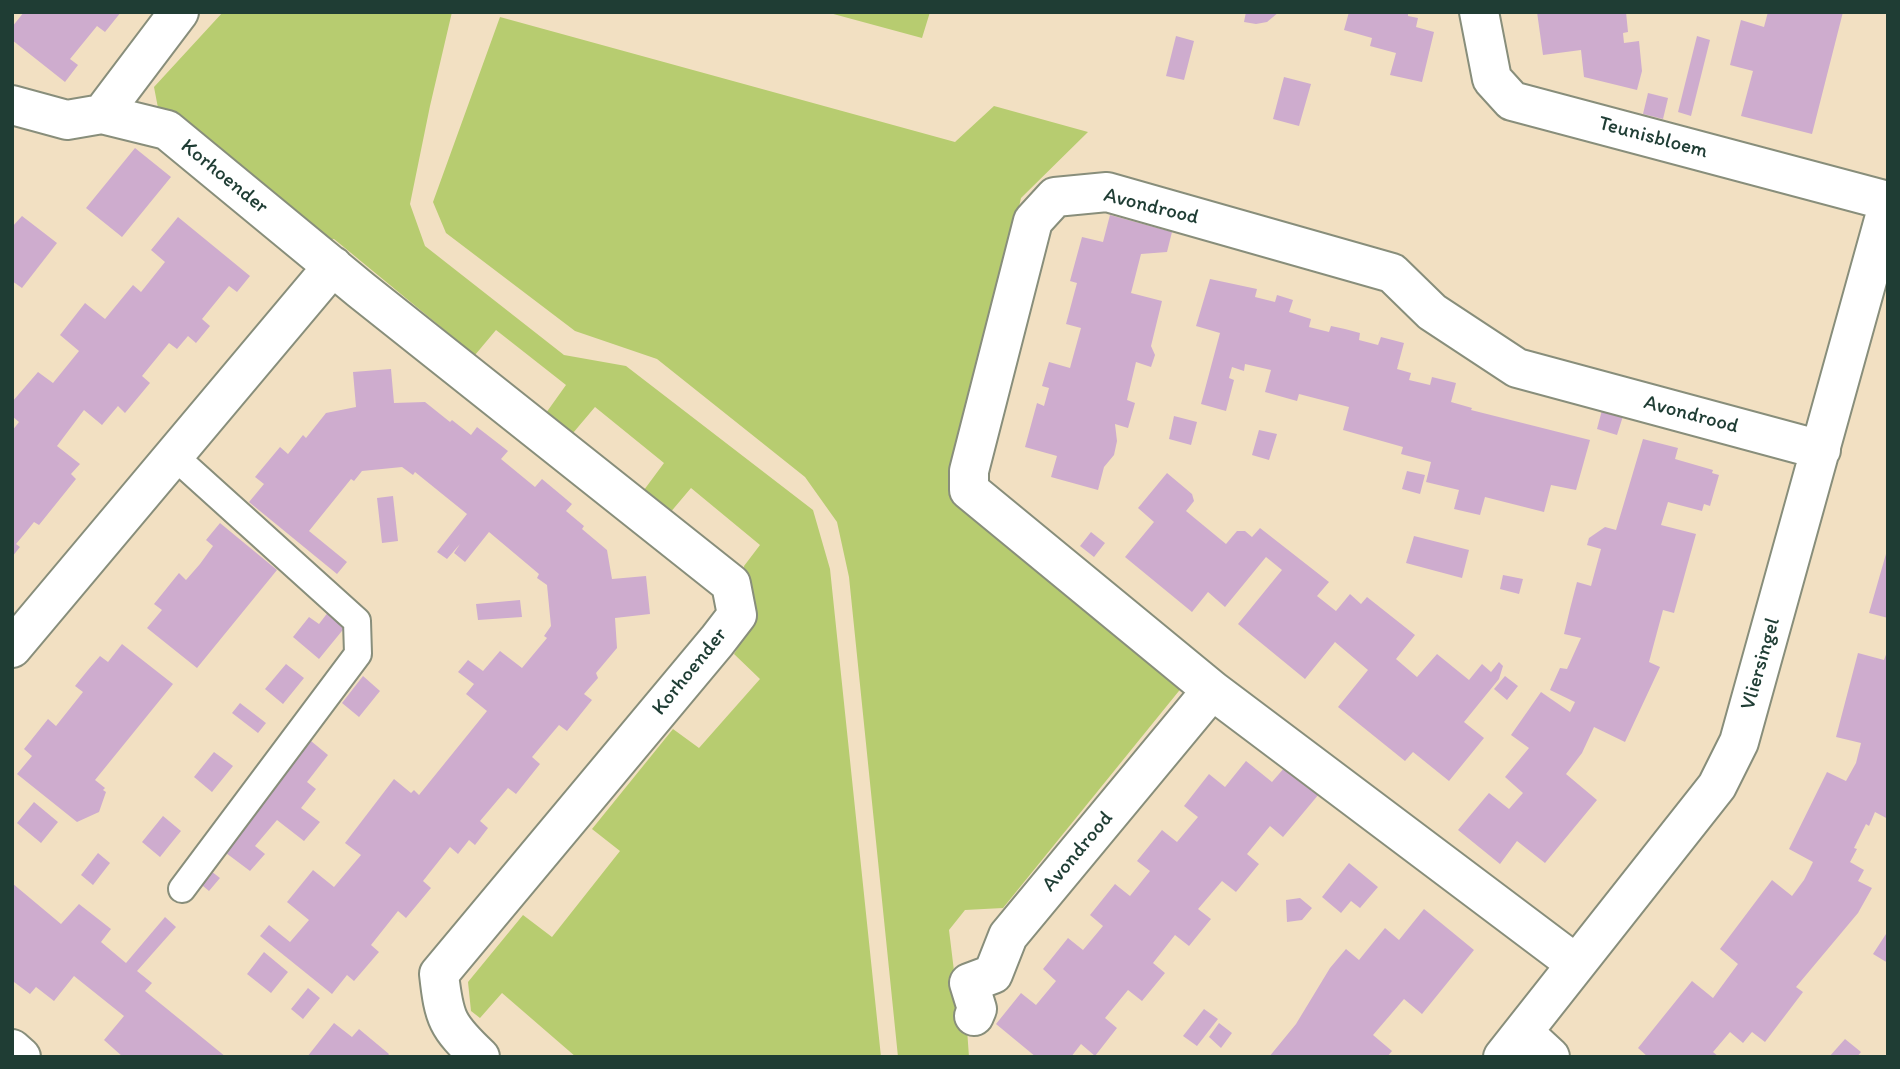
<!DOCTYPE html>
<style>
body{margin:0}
#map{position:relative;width:1900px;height:1069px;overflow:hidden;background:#f2e0c2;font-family:Itim,sans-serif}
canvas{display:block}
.frame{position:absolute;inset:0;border:14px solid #1f3d34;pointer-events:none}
</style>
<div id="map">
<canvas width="1900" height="1069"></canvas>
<div class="frame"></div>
</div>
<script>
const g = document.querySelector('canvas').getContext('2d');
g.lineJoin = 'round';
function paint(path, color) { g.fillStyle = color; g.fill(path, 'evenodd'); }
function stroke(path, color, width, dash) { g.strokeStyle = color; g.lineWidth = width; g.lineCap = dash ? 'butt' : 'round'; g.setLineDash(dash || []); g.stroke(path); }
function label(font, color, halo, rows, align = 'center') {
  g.font = font + ' Itim,sans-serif'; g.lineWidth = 7; g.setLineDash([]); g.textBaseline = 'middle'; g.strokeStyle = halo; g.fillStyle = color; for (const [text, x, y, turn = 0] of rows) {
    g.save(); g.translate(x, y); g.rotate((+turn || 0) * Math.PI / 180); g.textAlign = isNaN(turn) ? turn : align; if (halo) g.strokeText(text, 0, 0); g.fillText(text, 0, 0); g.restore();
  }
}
paint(new Path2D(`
 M223 12H452L430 106 410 204 425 246 564 355 626 366 813 510 830 569 881 1057H576L502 993 480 1018 471 1011 468 982 523 915 552 937 620 851 592 829 673 729 699 748 760 679 734 654 749 629 744 566 760 545 691 488 669 514 644 490 664 463 595 407 573 433 546 413 566 385 496 330 475 355 334 239 321 240 158 108 154 87Z
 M826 12H930L922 38Z
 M500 17 955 142 994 106 1088 132 1021 198 954 493 1187 681 1003 908 965 910 949 930 954 971 966 1015 969 1057H898L849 577 837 522 805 477 657 359 575 331 446 233 433 202Z`), '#b7cc70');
paint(new Path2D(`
 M24 12H121L105 32 97 26 70 59 78 65 65 82 12 40V27Z
 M1246 12H1279L1267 22 1256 24 1244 22Z
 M1349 12H1408V16L1418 18 1416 27 1434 32 1422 82 1390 75 1396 53 1370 46 1372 38 1344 30Z
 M1537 12H1626L1628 32 1623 33 1624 43 1639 41 1642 71 1637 90 1584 77 1581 50 1543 55Z
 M1768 12H1843L1812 134 1741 116 1753 71 1730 65 1741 20 1764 27Z
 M1176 36 1194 41 1184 80 1166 76Z
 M1697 36 1710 40 1691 116 1678 112Z
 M1284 77 1311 84 1299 126 1273 119Z
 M1648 93 1668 98 1663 119 1643 114Z
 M135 148 171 177 122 237 86 208Z
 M1110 215 1172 232 1167 252 1141 254 1131 293 1162 301 1151 346 1155 355 1151 367 1136 362 1127 400 1135 403 1128 428 1115 424 1117 441 1114 455 1104 467 1098 490 1051 477 1057 456 1025 447 1037 403 1044 406 1049 388 1042 386 1049 362 1070 368 1081 328 1066 324 1077 283 1070 281 1082 237 1103 242Z
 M22 216 57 243 22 288 12 281V227Z
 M178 217 250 276 237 292 229 286 202 319 210 326 196 343 188 336 177 349 169 343 142 376 150 383 125 413 118 406 102 425 84 410 57 446 80 464 71 474 76 479 39 525 34 522 26 532 16 544 20 547 12 557V431L19 422 12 416V402L38 372 53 383 79 351 60 335 85 303 105 319 133 285 141 292 165 262 151 250Z
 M1210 279 1257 289 1255 297 1275 302 1277 295 1293 300 1289 312 1311 319 1309 327 1329 332 1331 326 1345 329 1360 333 1359 340 1378 345 1381 337 1404 343 1397 369 1411 373 1409 380 1430 385 1432 377 1456 383 1451 402 1472 408 1471 410 1590 440 1576 490 1551 485 1544 512 1485 497 1480 515 1454 509 1459 490 1426 482 1431 462 1401 454 1403 447 1343 430 1349 407 1299 394 1297 401 1265 392 1271 370 1245 364 1244 371 1232 367 1229 378 1234 380 1226 411 1201 404 1220 333 1196 326Z
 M391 369 394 403 425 402 450 422 452 420 471 435 477 427 508 451 501 459 535 487 542 479 572 504 566 511 584 526 582 529 607 550 612 579 646 576 650 614 615 618 617 648 596 673 598 678 584 694 592 700 567 731 559 725 532 757 540 764 516 794 508 788 480 821 488 828 475 845 469 840 458 854 450 847 423 881 431 888 406 918 398 911 371 945 379 952 354 981 347 975 332 994 260 936 269 925 290 942 309 920 287 902 313 870 334 887 361 855 345 843 394 779 411 793 414 790 419 795 487 711 466 694 474 684 458 672 468 660 483 671 500 651 522 668 547 638 544 636 551 626 547 585 537 578 539 574 489 532 465 562 454 553 460 544 447 559 437 552 467 514 415 472 413 475 402 467 362 471 354 481 351 479 309 531 347 562 337 574 249 502 264 484 255 477 280 447 288 454 303 435 306 438 326 413 356 407 353 372Z
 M1602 410 1623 416 1617 435 1597 429Z
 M1174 416 1197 422 1191 445 1169 439Z
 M1259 430 1277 434 1269 460 1252 455Z
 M1643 439 1678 448 1675 459 1713 470 1712 473 1719 475 1710 506 1704 504 1702 511 1668 502 1661 525 1696 534 1674 613 1663 610 1649 662 1660 667 1625 742 1594 727 1582 753 1566 774 1597 800 1545 863 1517 841 1500 864 1458 830 1489 793 1509 809 1523 793 1505 777 1529 748 1511 735 1541 692 1570 712 1575 702 1550 690 1560 668 1567 669 1581 638 1564 634 1570 609 1577 582 1591 586 1601 549 1587 545 1589 538 1605 527 1616 530Z
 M1407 471 1425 475 1420 494 1402 489Z
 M1167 473 1192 494 1194 501 1186 511 1226 544 1237 531H1245L1252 537 1260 528 1329 582 1317 596 1336 611 1350 594 1361 604 1367 597 1415 635 1396 659 1417 677 1437 654 1469 680 1482 664 1491 672 1499 662 1503 666 1499 679 1464 722 1484 738 1449 781 1413 752 1405 761 1338 707 1368 670 1335 642 1305 679 1238 624 1282 570 1266 557 1225 607 1208 592 1192 612 1125 557 1154 522 1138 508Z
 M393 496 398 541 382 543 377 498Z
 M220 523 277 570 197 668 147 628 162 610 154 604 179 573 186 580 200 564 213 546 206 540Z
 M1091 532 1105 543 1094 557 1080 546Z
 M1414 536 1469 550 1462 578 1406 563Z
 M1888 547V618L1869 613Z
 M1503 575 1523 579 1519 594 1500 589Z
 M520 600 522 617 478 620 476 604Z
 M329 611 346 626 319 659 293 637 309 617 319 624Z
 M122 644 173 684 95 780 105 788 103 790 106 792 99 812 77 822 17 774 32 756 24 749 48 719 56 726 83 692 75 686 88 670 100 656 108 662Z
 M1888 649V819L1875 812 1869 826 1866 824 1854 848 1857 849 1850 862 1864 870 1858 881 1872 888 1858 913 1796 987 1803 992 1765 1042 1752 1032 1743 1043 1730 1032 1713 1052 1719 1057H1648L1638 1048 1692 981 1713 998 1738 964 1720 949 1772 880 1792 896 1804 880 1813 862 1789 849 1827 772 1846 781 1856 763 1861 743 1836 737 1858 653 1884 660Z
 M286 664 304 678 283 704 265 689Z
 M363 676 380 691 359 717 342 703Z
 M1505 676 1518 686 1507 700 1494 689Z
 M240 703 266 723 258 733 232 713Z
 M311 741 328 755 307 782 316 789 301 808 320 822 304 841 277 820 255 846 265 854 250 871 222 850Z
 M214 752 233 766 212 792 194 777Z
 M1246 761 1272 782 1285 767 1319 794 1283 837 1270 826 1247 854 1259 864 1236 892 1222 881 1198 909 1211 919 1189 946 1175 935 1153 963 1165 973 1142 1001 1128 990 1105 1018 1117 1028 1095 1056 1081 1044 1071 1057H1036L996 1024 1021 993 1036 1005 1056 981 1043 969 1068 938 1083 950 1103 926 1090 915 1115 884 1130 896 1150 871 1137 861 1162 830 1177 842 1198 817 1184 806 1209 774 1225 787Z
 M34 802 58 822 41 843 17 823Z
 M163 816 181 831 160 857 142 842Z
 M98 853 110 863 93 885 81 875Z
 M1349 863 1378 887 1360 908 1351 901 1341 913 1322 897Z
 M207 868 220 878 209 891 197 881Z
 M12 883 61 924 79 904 111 929 101 942 126 963 165 917 176 927 137 971 152 983 145 991 226 1057H123L104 1040 124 1016 74 976 54 1001 36 987 30 994 14 982 12 980Z
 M1300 898 1312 908 1302 920 1287 922 1286 900Z
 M1424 909 1474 950 1422 1014 1404 999 1373 1035 1392 1051 1387 1057H1269L1296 1024 1330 968 1346 949 1359 960 1385 928 1399 940Z
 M1886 934 1888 935V963L1873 954Z
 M264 952 288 972 271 993 247 974Z
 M308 988 320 998 303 1019 291 1009Z
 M1204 1009 1218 1019 1197 1046 1183 1036Z
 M334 1023 352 1037 359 1029 389 1054 387 1057H307Z
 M1219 1023 1232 1033 1221 1048 1209 1037Z
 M1845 1039 1861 1052 1857 1057H1829Z`), '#ceacce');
const lane = new Path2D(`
 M173 455 357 621 358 654 182 889`);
const street = new Path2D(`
 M1479 12 1492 79 1512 101 1888 201
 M12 105 67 120 102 114 167 130 361 290 731 584 737 615 717 641 439 974C444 1019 447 1026 480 1057
 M102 114 179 12
 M12 648 333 266
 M1576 964 1212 690 969 490V471L1033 221 1055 197 1107 192 1392 273 1432 312 1517 368 1821 450
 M974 1016 977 1009 969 983 993 974 1008 936 1212 690
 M1523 1032 1550 1057
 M12 1049 21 1057
 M1503 1057 1717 786 1739 742 1888 205`);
stroke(lane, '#888e7b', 30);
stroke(street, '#888e7b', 42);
stroke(lane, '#fff', 26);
stroke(street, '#fff', 38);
label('21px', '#1f3d34', '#fff', [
 ["Teunisbloem",1653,138,15],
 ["Korhoender",224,177,39],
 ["Avondrood",1151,207,14],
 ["Avondrood",1691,415,15],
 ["Vliersingel",1761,664,-74],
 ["Korhoender",690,672,-51],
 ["Avondrood",1078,852,-50]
]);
</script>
